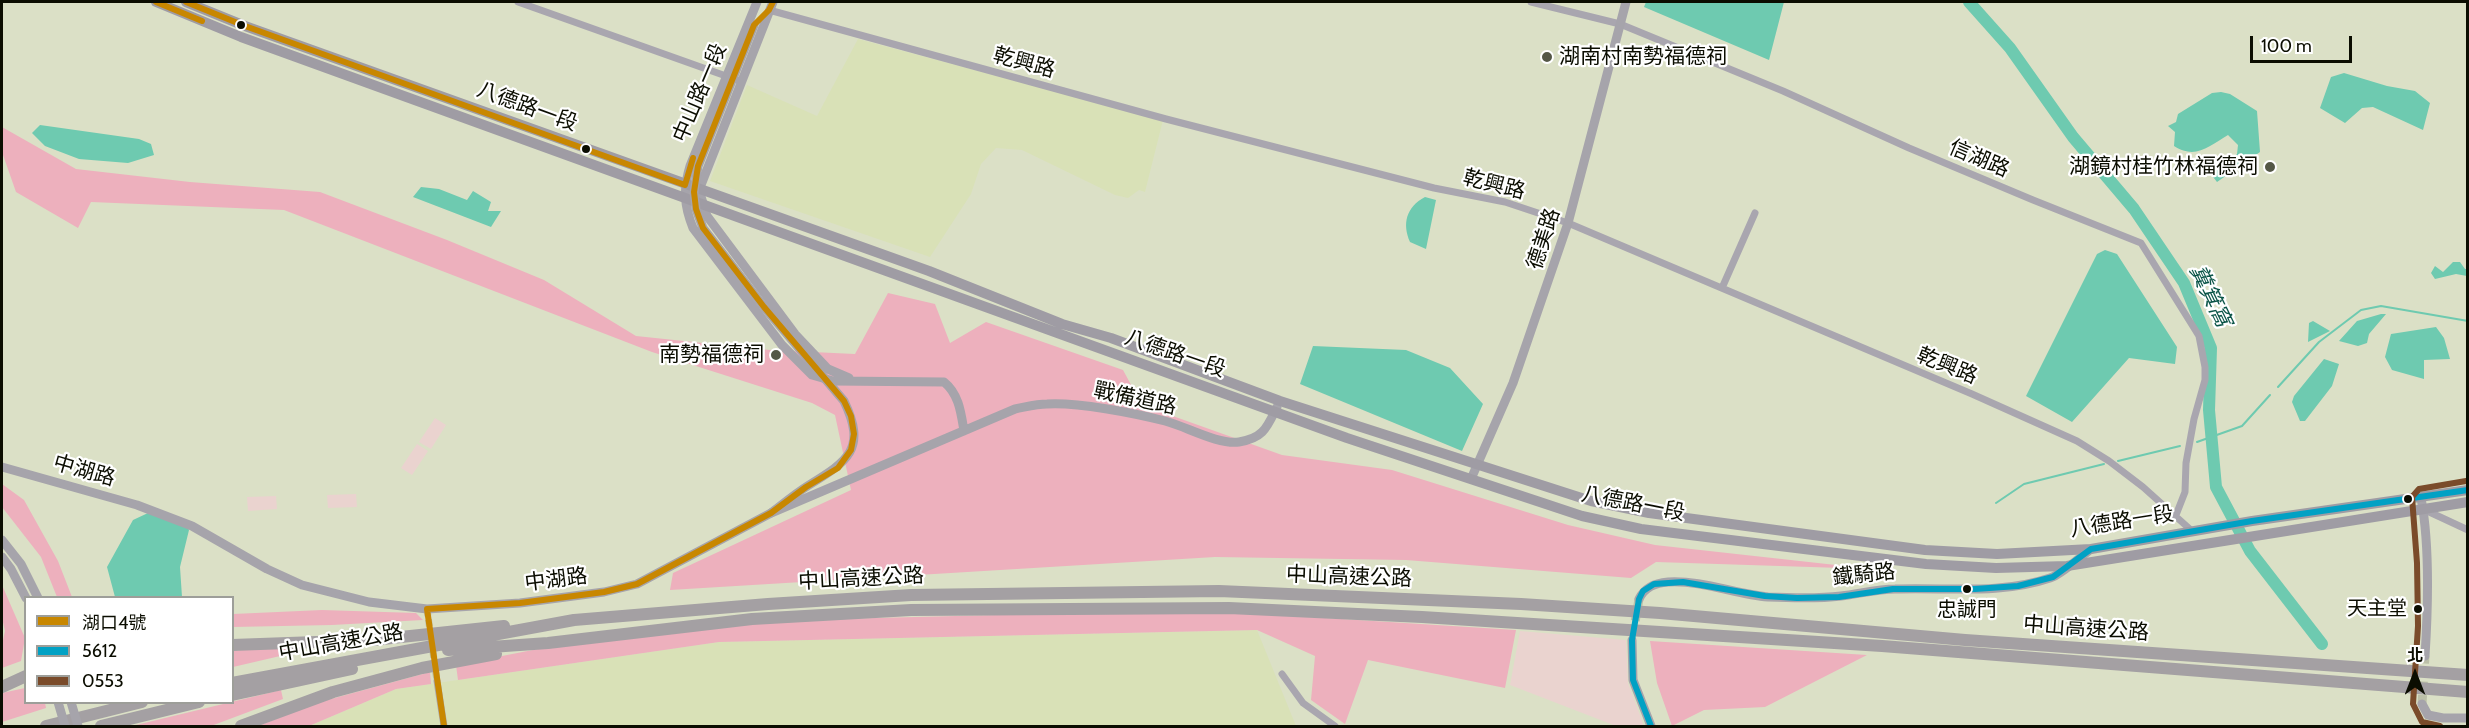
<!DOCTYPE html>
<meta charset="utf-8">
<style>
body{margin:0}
#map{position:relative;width:2469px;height:728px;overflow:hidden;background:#dbe0c6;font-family:Cabin,"Noto Sans TC",sans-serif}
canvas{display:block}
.frame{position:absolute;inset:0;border:3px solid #0b0d01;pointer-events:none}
.legend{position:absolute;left:24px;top:596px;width:210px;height:108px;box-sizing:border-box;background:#fff;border:2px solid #9d9e99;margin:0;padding:8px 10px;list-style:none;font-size:18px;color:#0b0d01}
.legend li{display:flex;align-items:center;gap:12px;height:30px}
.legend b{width:30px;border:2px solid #9d9e99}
.north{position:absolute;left:2385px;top:644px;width:60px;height:60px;-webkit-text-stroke:4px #fff;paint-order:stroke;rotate:0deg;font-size:16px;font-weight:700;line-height:24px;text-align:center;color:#0b0d01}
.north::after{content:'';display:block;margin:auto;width:21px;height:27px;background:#0b0d01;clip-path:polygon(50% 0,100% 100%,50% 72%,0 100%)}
.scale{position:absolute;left:2250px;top:36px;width:102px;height:27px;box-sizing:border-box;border:3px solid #0b0d01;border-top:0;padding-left:8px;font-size:18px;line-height:21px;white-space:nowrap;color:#0b0d01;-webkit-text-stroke:4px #fff;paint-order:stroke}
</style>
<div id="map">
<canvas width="2469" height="728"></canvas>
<div class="frame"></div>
<ul class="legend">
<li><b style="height:8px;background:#c88700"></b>湖口4號</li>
<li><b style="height:8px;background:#01a1c4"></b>5612</li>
<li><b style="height:8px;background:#7a4b2a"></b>0553</li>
</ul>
<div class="north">北</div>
<div class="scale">100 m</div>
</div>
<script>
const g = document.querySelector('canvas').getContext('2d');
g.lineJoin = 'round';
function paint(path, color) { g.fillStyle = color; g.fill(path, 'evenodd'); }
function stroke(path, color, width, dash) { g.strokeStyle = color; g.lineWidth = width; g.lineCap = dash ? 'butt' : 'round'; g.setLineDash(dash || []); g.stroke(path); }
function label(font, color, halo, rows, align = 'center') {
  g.font = font + ' Cabin,"Noto Sans TC",sans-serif'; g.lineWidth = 4.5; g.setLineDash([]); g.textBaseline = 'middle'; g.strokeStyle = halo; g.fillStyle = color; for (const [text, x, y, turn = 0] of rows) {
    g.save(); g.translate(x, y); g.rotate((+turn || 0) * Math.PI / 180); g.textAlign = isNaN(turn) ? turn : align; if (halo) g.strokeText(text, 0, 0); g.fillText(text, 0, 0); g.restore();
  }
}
paint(new Path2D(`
 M858 39 1163 120 1145 192 1139 190 1128 198 1115 195 1022 150 996 148 981 164 971 194 930 257 710 181 747 85 817 116Z
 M1257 630 1296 726H309L396 689 719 642Z`), '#d9e1b7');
paint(new Path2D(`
 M435 418 446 425 431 449 419 442Z
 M417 444 428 451 412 475 401 468Z
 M356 494 357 507 328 508 327 495Z
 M276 496 277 509 248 511 247 497Z
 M1520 631 1626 640 1628 683 1644 726H1616L1510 685Z`), '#ead3cf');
paint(new Path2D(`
 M2 127 76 169 190 182 320 192 447 240 544 280 636 336 770 350 855 354 888 293 935 304 950 343 986 322 1123 370 1142 405 1282 455 1392 470 1568 525 1655 545 1872 569 1656 562 1631 578 1406 560 1215 557 670 590 673 573 851 490 835 415 812 403 652 352 284 210 91 202 78 228 16 192 2 152Z
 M2 484 24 500 58 561 72 597H57L41 557 2 507Z
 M2 585 25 638 21 661 2 668V645L5 631 2 618Z
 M322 610 416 613 423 620 332 625 233 627V614Z
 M1037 614H1262L1516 630 1505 688 1368 660 1345 724 1311 700 1315 656 1257 630 719 642 458 680 456 665 589 639 753 621Z
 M1650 641 1867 655 1765 707 1704 710 1672 726 1657 683Z
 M282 646 306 650 233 667 232 651Z
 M430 672 431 684 396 689 309 726H258L320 702Z
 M25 688 26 702 45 703 46 708 2 722V693Z
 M281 690 283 699 211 726H132Z`), '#edb0bd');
paint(new Path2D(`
 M1646 2H1784L1769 60 1644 7Z
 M2344 73 2387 86 2415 91 2430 103 2423 130 2373 107 2362 108 2345 123 2320 108 2331 77Z
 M2221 92 2230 94 2257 111 2260 152 2217 182 2210 173 2224 160 2230 161 2237 154 2238 145 2228 135C2209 146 2196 160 2174 146L2175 132 2168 126 2176 122 2178 114 2212 93Z
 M40 125 139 139 151 144 154 155 128 163 79 159 45 146 32 133Z
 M421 187 439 189 467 200 473 191 491 202 488 211H501L491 227 413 197Z
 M1425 197 1436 200 1426 249 1410 242C1402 224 1406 207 1425 197Z
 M2105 250 2117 254 2177 347 2175 364 2129 358 2072 422 2026 396 2097 254Z
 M2453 262H2460L2465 269H2467V276L2456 274 2435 279 2431 273 2435 266 2443 272Z
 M2381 314H2386L2369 334 2367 343 2358 346 2339 341 2357 321Z
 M2313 321 2330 331 2308 342 2309 323Z
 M2436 327 2444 338 2450 359 2424 360V379L2392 370 2385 357 2391 334Z
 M1313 346 1406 350 1450 368 1483 404 1462 451 1300 384Z
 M2324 359 2339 364 2332 386 2305 421H2300L2292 402 2294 396Z
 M148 513 187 526 189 530 180 567 182 597H115L107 567 133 520Z`), '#6ecab0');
stroke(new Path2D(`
 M2278 387 2319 342 2361 310 2381 306 2468 321
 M2197 442 2242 426 2270 395
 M2118 461 2180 446
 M1996 503 2024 484 2104 464`), '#6ecab0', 2);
stroke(new Path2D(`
 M1969 2 2010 48 2073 137 2134 209 2184 283 2211 348 2209 410 2216 487 2250 551 2322 644`), '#6ecab0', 12);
stroke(new Path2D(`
 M427 609 437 681`), '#bcc0a8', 7, [7, 3.5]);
stroke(new Path2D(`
 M1633 634 1639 599
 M2422 704 2425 656`), '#bcc0a8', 9, [9, 4.5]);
stroke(new Path2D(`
 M518 2 740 81
 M1531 2 1620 24 1783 91 1909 148 2033 200 2141 243 2199 336 2205 367V380L2194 419 2186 463 2185 492 2176 515
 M769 10 1166 119 1434 188 1505 202 1568 223 1972 394 2077 441 2109 461 2143 487 2192 531
 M1722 288 1755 213
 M2425 510 2468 530
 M1282 674 1303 703 1335 726
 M437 681 444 726`), '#a9a6af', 7);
stroke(new Path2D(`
 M757 2 690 166C683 189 684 206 693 228L782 345 812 375 833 381 944 382C959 394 961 413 964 431
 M773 2 699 190 707 216 795 334 828 369 849 378
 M2 467 137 505 192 526 267 569 302 585 369 602 427 609 520 603 604 592 637 584 771 513 1015 409C1026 407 1036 404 1047 404 1077 402 1134 413 1165 421 1185 426 1218 445 1239 442 1264 438 1267 427 1277 407
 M1471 479 1513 383 1568 223 1626 2
 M2421 498C2430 545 2428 609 2425 656
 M2 540 21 564 38 598
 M2 557 11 569 26 598
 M1639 599C1645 587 1655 583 1668 582 1702 580 1735 594 1768 597 1792 598 1817 599 1841 596 1859 594 1877 589 1895 589 1947 587 2000 595 2050 578 2062 574 2080 557 2091 549
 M1632 640 1633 680 1651 726
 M2422 704 2428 715 2443 718H2468`), '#a6a4ab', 9);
stroke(new Path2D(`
 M156 2 241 37 1347 438 1582 516 1641 529 1926 564 1996 568 2067 566 2468 502
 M186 2 245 26 929 271 1062 324 1111 338 1280 401 1591 501 1649 513 1925 550 1997 554 2091 549 2252 521 2468 490`), '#9f9ca4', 10);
stroke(new Path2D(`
 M232 645 373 640 504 626
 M448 650 548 643 752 619 911 610 1229 608 1422 617 1882 646 2468 692
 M232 683 574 620 768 604 911 595 1219 591 1521 604 1660 613 1965 640 2468 675
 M2 687 26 676
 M232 695 352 669
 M46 726 142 702
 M101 726 199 702
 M241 726 333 692 422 668 496 654`), '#a4a0a3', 12);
stroke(new Path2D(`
 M754 25 698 166 694 192 696 209 703 228 764 307 844 401C867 449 848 461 809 485 796 493 784 503 771 513
 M58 702 65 726
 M71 702 78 726`), '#a6a4ab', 9);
stroke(new Path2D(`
 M156 2 202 21
 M186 2 245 26 685 185 693 158
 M427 609 520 603 604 592 637 584 771 513 806 487 838 468 851 450 854 434 851 416 844 401 764 307 703 228 696 209 694 192 698 166 754 25 769 10 773 2
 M427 609 444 726`), '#c88700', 6);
stroke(new Path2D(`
 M1651 726 1633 680 1632 640 1639 599 1643 591 1654 584 1683 582 1765 596 1797 598 1839 597 1893 589H1975L2018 586 2053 577 2091 549 2252 521 2468 490`), '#01a1c4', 6);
stroke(new Path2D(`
 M2440 726 2422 722 2413 704 2418 626 2417 563 2412 497 2419 489 2466 481`), '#7a4b2a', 6);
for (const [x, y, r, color] of [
 [241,25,5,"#0b0d01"],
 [1547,57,6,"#545746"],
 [586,149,5,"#0b0d01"],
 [2270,167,6,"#545746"],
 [776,355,6,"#545746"],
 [2408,499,5,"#0b0d01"],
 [1967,589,5,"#0b0d01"],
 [2418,609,5,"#0b0d01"]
]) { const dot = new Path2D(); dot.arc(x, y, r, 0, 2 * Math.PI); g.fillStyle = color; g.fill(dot); stroke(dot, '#fff', 2); }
label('20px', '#0b0d01', '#fff', [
 ["天主堂",2407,609],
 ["忠誠門",1967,610,"center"]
], 'right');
label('21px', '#0b0d01', '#fff', [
 ["湖南村南勢福德祠",1559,57,"left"],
 ["湖鏡村桂竹林福德祠",2258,167],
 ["南勢福德祠",764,355]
], 'right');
label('21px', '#0b0d01', '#fff', [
 ["乾興路",1024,63,15],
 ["中山路一段",700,93,-67],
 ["八德路一段",527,107,20],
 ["信湖路",1979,159,23],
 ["乾興路",1494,185,14],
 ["德美路",1544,239,-72],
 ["八德路一段",1175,354,19],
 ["乾興路",1947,366,22],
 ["戰備道路",1135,399,12],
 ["中湖路",84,471,16],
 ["八德路一段",1633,504,11],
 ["八德路一段",2122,522,-9],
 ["鐵騎路",1864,575,-6],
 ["中山高速公路",1349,577,2],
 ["中山高速公路",861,579,-3],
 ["中湖路",556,580,-7],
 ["中山高速公路",2086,629,4],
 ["中山高速公路",341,643,-10]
]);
label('italic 22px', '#0b5548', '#fff', [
 ["糞箕窩",2210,296,64]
]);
</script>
